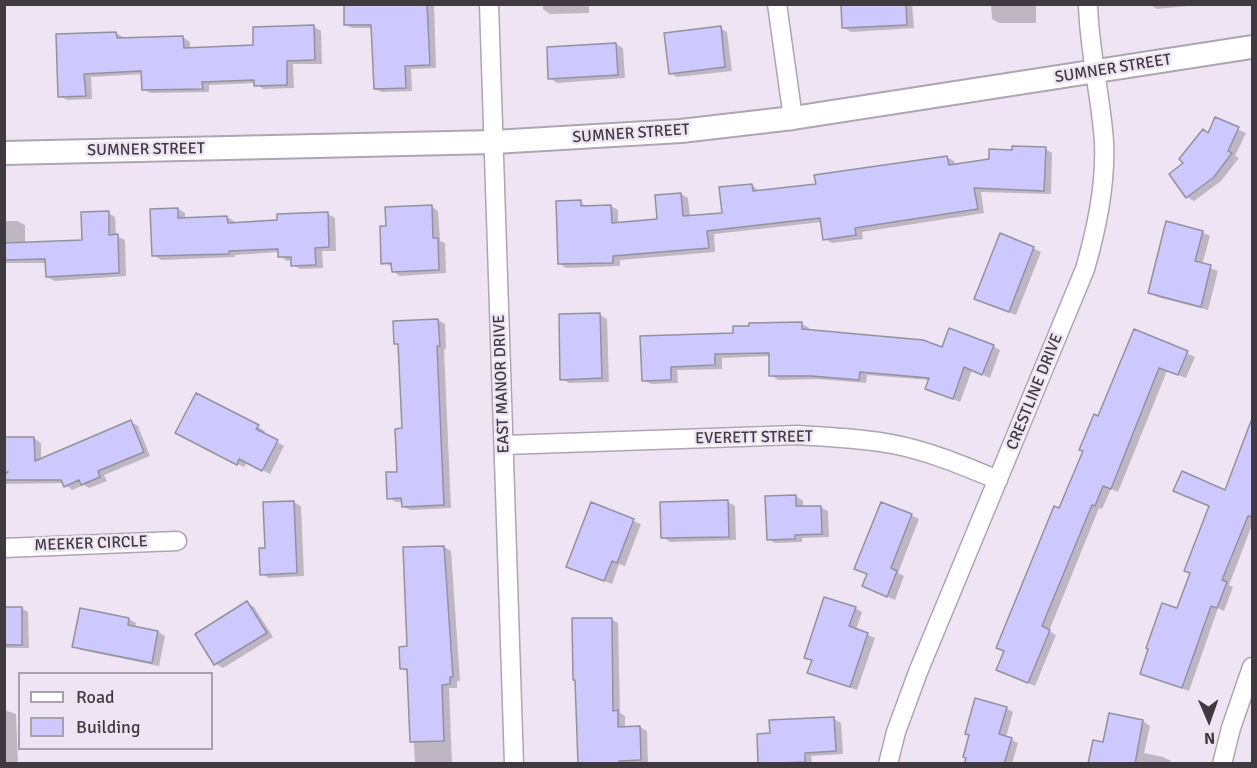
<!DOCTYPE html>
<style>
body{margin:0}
#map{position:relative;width:1257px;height:768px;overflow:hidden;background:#eee4f3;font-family:Signika,sans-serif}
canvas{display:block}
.frame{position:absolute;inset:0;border:6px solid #3e3a40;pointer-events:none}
.legend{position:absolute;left:18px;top:672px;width:195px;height:78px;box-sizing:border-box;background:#eee4f3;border:2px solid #a8a0ab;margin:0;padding:8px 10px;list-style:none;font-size:18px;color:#3e3a40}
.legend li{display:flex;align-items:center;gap:12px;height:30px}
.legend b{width:30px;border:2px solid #a8a0ab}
.north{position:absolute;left:1179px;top:690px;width:60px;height:60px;-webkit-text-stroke:4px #eee4f3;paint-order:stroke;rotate:178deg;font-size:16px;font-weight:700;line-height:24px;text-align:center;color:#3e3a40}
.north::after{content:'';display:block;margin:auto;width:21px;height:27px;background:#3e3a40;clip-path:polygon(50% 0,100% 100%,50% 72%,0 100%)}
</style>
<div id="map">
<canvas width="1257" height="768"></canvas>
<div class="frame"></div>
<ul class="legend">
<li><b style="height:8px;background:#fff"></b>Road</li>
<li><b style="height:16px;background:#cdc9fe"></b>Building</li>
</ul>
<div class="north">N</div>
</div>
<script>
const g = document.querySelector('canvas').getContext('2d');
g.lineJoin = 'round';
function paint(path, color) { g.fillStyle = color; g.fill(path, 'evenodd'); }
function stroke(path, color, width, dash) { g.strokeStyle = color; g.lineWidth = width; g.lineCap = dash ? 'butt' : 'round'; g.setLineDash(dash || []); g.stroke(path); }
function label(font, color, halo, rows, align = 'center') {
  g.font = font + ' Signika,sans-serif'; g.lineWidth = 5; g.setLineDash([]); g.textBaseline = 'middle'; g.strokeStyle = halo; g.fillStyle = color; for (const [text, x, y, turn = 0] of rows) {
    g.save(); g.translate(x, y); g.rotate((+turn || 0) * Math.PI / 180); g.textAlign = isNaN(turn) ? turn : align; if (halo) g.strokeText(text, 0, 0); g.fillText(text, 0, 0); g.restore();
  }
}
paint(new Path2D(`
 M345 4H434L436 68 411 69 412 91 382 92 375 89 373 28H352L346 25Z
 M543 4H589V13L550 14 543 9Z
 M842 4H912L914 28 851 32 844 28Z
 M991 4H1036V23H999L992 19Z
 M1149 4H1187V6L1157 9Z
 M314 27 321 31 322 64H293L294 88 263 89 256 83 209 85V92L150 93 143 89V74L91 77 92 99 67 100 60 96 116 33 123 37V39L183 37 190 42V50L255 47Z
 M720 28 727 32 732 71 677 77 670 73Z
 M616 44 623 48 625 78 557 83 550 78Z
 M1215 119 1246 133 1235 156 1239 158 1221 181 1194 201 1187 197Z
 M1045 149 1052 153 1051 194 981 192 984 213 862 232 863 239 832 243 825 239 822 222 714 234 715 252 620 260V266L566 268 559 263 580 202 587 207 611 206 618 210V224L658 220 681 194 688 198 690 217 723 214 752 185 759 191 817 185 947 157 954 161 955 165Z
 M431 206 438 211 440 241 445 243 446 273 400 276 393 271V267L383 263 387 227Z
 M178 209 185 213V219L227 217 234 221V224L279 222 328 214 335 218 336 251H322L323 268 300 269 293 265V260L287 261 280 256 279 252 235 255V257L161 260 154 255Z
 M108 213 115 217 116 236 125 240 126 276 55 281 47 277V263H4V221H17L25 225V244L84 242Z
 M1202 232 1210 236 1202 265 1218 271 1208 310 1157 297 1150 292Z
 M1033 248 1041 252 1016 315 983 302Z
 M600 315 607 319 609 382 569 383 562 379Z
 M438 320 445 324 446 349H444L451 508 410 510 403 506V502H396L389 498 398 473 404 430 400 345 396 343Z
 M802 324 809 328V331L943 349 993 346 1000 350 990 378 972 370 960 402 927 388 930 380 867 375 866 383 819 379 778 380 771 375 770 356 722 358V369L677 370 678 383 651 384 643 380 735 335Z
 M4 329 6 391H4Z
 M1134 331 1195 357 1186 378 1167 371 1118 492 1111 489 1102 509 1099 508 1049 631 1056 635 1035 686 1005 673V652L998 648 1060 510Z
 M196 395 258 427 265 431 263 434 284 446 270 474 247 462 244 467 184 437Z
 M1252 420V525L1229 585 1233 587 1224 611 1218 608 1189 691 1141 673 1178 610 1192 573 1210 507 1175 491 1226 492Z
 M131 422 138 426 150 456 104 475 107 481 89 488 84 485 72 490 64 483 4 484V439L34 438 41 443V460Z
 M796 496 803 501V508L821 507 828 511 829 537 802 538V542L775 543 768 539Z
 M293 502 301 506 304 576 269 578 262 574 266 549Z
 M728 502 735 506 736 540 670 542 663 537Z
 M591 504 641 524 625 566 619 564 612 584 575 570Z
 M911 515 919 519 898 573 904 576 895 600 863 586 868 575 856 569Z
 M444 547 451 551 460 681H457V688H449L452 764H415L414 743 411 741 409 672 401 668Z
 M247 603 254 607 273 637 223 668 216 664 197 634Z
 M4 608H21L28 612 29 648H4Z
 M855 608 862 612 856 630 875 638 857 690 809 673 813 661 805 657Z
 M129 619 136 623 135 628 158 632 165 636 159 666 81 650 74 646Z
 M611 619 618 623 620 713 625 716V728L640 727 647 731 648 764H580L576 680Z
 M1006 708 1013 712 1006 737 1018 743 1012 764H966Z
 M4 710 16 714 18 764H4Z
 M834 719 841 723 843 754 811 756 812 764H760L771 734Z
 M1143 721 1150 726 1144 753 1163 757 1171 761 1170 764H1090L1104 744Z`), '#0003');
const building = new Path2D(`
 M344 4H427L430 65 405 66 406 88 374 89 371 25H344Z
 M841 4H906L907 25 842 28Z
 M314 25 315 60 287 61V85L254 86V80L202 82 203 89 142 90 141 71 84 74 86 96 58 97 56 34 116 32 117 38 183 36 184 48 253 45V27Z
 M721 26 725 67 669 74 664 33Z
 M616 43 618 75 548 79 547 47Z
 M1215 117 1239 127 1228 151 1232 153 1214 177 1186 198 1169 174 1183 163 1179 159 1203 129 1208 133Z
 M1012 146 1046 147 1044 191 974 188 978 209 855 228 856 235 823 240 820 218 707 231 709 248 613 256V263L558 264 556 201 581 200V206L611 205 612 223 657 219 655 195 681 193 683 216 722 213 719 187 752 184 753 191 816 184 814 175 947 156 949 165 989 159V149L1012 150Z
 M432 205 433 238H438L439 270 392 272 391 263 381 264 380 226H386L385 207Z
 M178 208V218L227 216 228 223 277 220V214L328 212 329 247 315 248 316 265 291 266V257H278V249L229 251V254L152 256 150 209Z
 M109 211V235L118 234 119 273 46 277 45 259 4 260V243L82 240 81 212Z
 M1166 221 1203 231 1195 261 1211 265 1201 307 1148 293Z
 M1000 233 1034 247 1009 312 974 299Z
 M600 313 602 378 560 380 559 314Z
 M438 319 440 346H437L444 505 402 507 401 498 387 499 386 472H397L395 429 402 428 398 344H394L393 321Z
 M802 322V329L923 340 942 347 949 328 994 345 982 375 964 367 953 399 925 389 929 378 860 372 859 380 811 376H769V353L715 354V365L671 367V380L642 381 640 336 733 333V326H749V323Z
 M1134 329 1188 351 1178 375 1159 368 1111 489 1103 486 1095 506 1092 505 1042 626 1050 630 1028 683 996 670 1004 651 996 648 1054 506 1059 508 1083 451 1079 450 1094 414 1098 416Z
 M196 393 259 425 256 429 278 440 262 471 239 459 237 465 175 433Z
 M131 420 144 452 98 471 100 477 81 485 79 480 64 487 61 480H4V474L8 472H4V437H34L35 461Z
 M1251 421H1252V517L1248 516 1222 580 1227 582 1217 608 1211 606 1182 688 1140 674 1148 649 1146 648 1162 603 1177 608 1190 573 1184 571 1209 506 1173 491 1182 471 1225 490Z
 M796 495V506H821L822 534 795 535V539L767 540 765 496Z
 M728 500 729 537 661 538 660 502Z
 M294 501 297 573 260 575 259 548H265L263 502Z
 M591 502 634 519 617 563 612 561 604 581 566 567Z
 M881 502 912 514 891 568 897 571 887 597 862 586 867 574 854 569Z
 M444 546 453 677H450V684L442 685 444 741 410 742 407 669H400L399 647 407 646 403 547Z
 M824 597 856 607 849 626 868 633 850 687 807 673 812 660 804 658Z
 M247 601 267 633 214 665 195 634Z
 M4 607H22V645H4Z
 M80 608 129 618 128 625 158 631 152 663 72 647Z
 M572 618H612L613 711 618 710V727L640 726 641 760 619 761V764H578L575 680H573Z
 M975 698 1007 707 999 734 1012 738 1004 764H964L966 758 963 757 969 735 965 734Z
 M1109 713 1143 720 1135 764H1088L1093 740 1103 742Z
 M834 717 836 751 805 753V762L758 764 757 734 770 733 769 720Z`);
paint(building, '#cdc9fe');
stroke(building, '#9291a0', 1.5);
const minor = new Path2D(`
 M489 4 514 764
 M777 4 793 118
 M504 445 798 435C830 437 861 438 892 444 929 451 964 466 998 480
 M4 548 177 541
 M888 764 896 732 918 672 1085 269C1097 228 1106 185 1104 142 1101 96 1089 51 1088 4
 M1222 764 1231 728 1252 667`);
const tertiary = new Path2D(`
 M4 153 494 142 681 131 793 118 1252 47`);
stroke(minor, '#aea5b2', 21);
stroke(tertiary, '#aea5b2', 26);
stroke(minor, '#fff', 18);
stroke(tertiary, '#fff', 22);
label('16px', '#3e3a40', '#eee4f3', [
 ["SUMNER STREET",1113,69,-9],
 ["SUMNER STREET",631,134,-4],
 ["SUMNER STREET",146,150,-1],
 ["EAST MANOR DRIVE",502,384,-92],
 ["CRESTLINE DRIVE",1035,392,-68],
 ["EVERETT STREET",754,438,-1],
 ["MEEKER CIRCLE",91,544,-2]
]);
</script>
